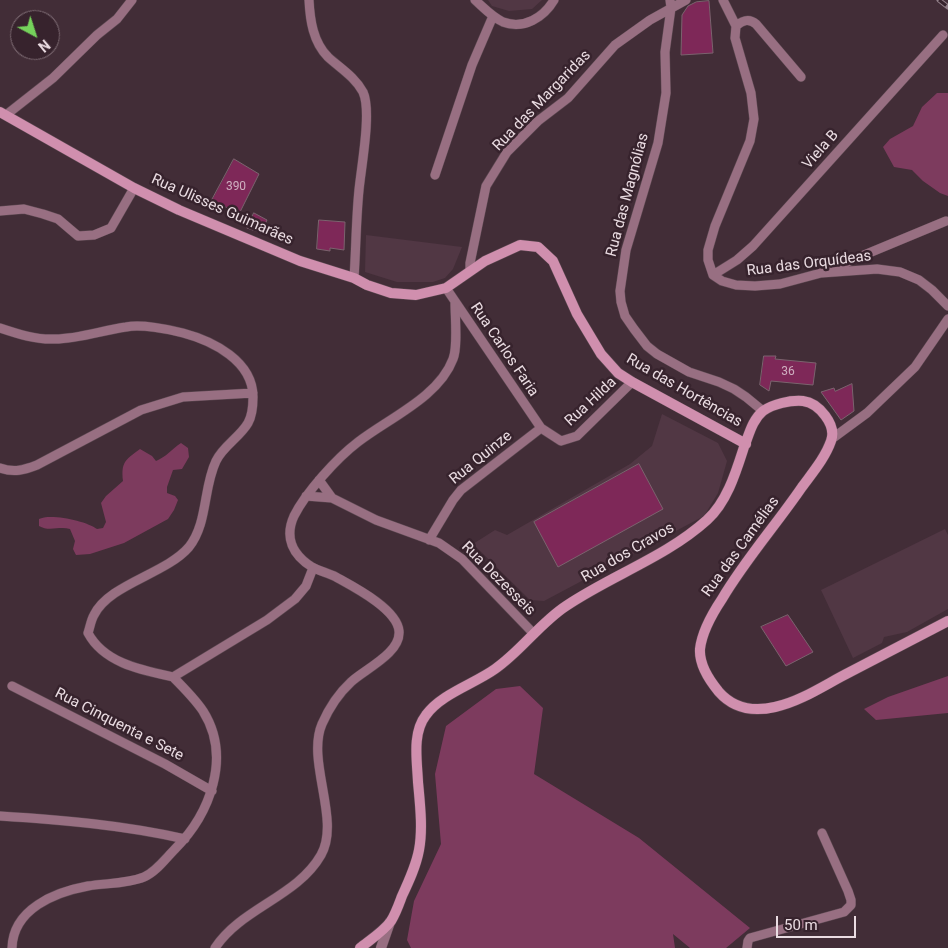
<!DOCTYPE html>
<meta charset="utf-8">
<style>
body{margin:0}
#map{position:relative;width:948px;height:948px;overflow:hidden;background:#422d37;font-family:Roboto,sans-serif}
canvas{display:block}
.north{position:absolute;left:10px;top:10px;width:50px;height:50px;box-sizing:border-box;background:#37232d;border:1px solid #7f6d75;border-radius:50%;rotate:140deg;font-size:14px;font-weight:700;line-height:20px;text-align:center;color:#eadce2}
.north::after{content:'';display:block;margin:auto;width:18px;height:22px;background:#75d25b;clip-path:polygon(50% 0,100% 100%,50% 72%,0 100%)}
.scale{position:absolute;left:776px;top:916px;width:80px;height:22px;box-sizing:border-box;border:2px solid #eadce2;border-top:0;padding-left:6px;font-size:15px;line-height:18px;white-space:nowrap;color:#eadce2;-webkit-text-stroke:4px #37232d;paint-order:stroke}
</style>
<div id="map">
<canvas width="948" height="948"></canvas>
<div class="north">N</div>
<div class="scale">50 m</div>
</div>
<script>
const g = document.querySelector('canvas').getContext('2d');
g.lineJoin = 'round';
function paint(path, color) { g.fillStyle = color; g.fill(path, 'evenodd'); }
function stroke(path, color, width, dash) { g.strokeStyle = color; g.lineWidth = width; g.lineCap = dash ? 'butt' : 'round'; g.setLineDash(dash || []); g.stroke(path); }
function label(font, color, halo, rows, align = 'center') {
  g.font = font + ' Roboto,sans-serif'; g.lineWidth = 5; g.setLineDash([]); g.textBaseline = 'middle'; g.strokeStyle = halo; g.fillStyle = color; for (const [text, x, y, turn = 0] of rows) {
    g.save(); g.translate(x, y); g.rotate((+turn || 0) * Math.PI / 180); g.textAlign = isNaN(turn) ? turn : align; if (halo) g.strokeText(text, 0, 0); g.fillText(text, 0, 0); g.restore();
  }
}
paint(new Path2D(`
 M488 0H542L532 9 509 11 492 6Z
 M366 235 462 247 453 269 445 278 433 282H397L365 272Z
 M662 414 718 443 727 461 718 493 704 516 544 601 530 600 473 544 495 530 507 535 630 464 652 446Z
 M945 529 948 535V609L907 632 884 637 882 643 853 658 821 590Z`), '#513744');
paint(new Path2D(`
 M937 93H948V196L940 193 923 181 912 170 894 167 883 147 890 139 913 126 922 107Z
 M181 443 188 448 189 457 182 469 173 470 167 487V493L175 496 178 500 174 510 168 519 124 543 90 554 76 555 73 549 75 541 70 529C59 526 49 532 39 526V519C50 513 87 521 97 529L103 528 106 522 101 503 106 496 123 481C121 462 125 460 140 449L152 456 156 461C166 457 172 449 181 443Z
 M948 676V713L876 720 864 709 888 697Z
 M520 686 543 708 534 774 639 838 750 928 726 948H690L673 934 675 948H411L407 940 414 901 441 844 435 774 446 726 496 689Z`), '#7d3b5e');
const building = new Path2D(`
 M709 1 713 53 681 55 682 15 688 6 696 2Z
 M234 159 259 174 239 214 212 200Z
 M254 213 267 220 261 233 247 228Z
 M319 220 345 222 344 250 330 248V251L317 249Z
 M764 356H776L775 359 816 363 813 385 771 381 769 391 760 385Z
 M852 384 854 411 841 420 821 392 834 388 835 391Z
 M639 464 663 509 558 567 534 522Z
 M788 615 813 652 786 666 761 627Z`);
paint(building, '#7e2858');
stroke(building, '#7b636e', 1);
const minor = new Path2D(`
 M309 0C310 20 313 42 328 57 340 68 355 77 363 92 372 111 361 168 359 190 356 220 356 249 354 278
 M475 0C484 8 492 17 503 22 524 30 544 17 554 0
 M670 0 671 8 665 52 666 93 658 143 626 250 620 291 621 302 625 316 634 329 647 346 657 354 689 372 719 382 734 389 746 397 763 411
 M723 0 736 26 735 38 751 93 754 119 750 141 715 226 708 250V260L713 275 722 281 736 285 755 286 780 284 821 273 877 269 900 272 919 280 932 290 948 306
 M736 26C743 20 749 18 756 24L801 77
 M6 115 53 78 97 35 117 19 132 0
 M435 175 472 65 493 16
 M0 211 24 209 43 214 58 219 78 236 94 235 111 228 134 188
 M828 270 946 221
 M470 271V263L486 186 507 152 538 121 568 98 615 45 650 20 686 0
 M713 275 737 260 753 246 943 35
 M446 288 541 428 561 441 577 436 632 382
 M0 328C18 334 36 340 55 339 79 339 103 330 126 327 141 324 168 329 183 333 213 341 253 361 253 397 253 405 252 416 248 423 240 437 223 446 216 461 203 488 208 523 189 547 166 574 109 584 94 615 91 620 90 627 88 633 104 663 141 670 173 677
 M833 438 867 413 915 367 948 319
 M0 468C14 473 24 470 37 465L141 410 183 397 253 393
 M306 496 332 498 319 480
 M332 498 376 520 439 543 462 559 534 634
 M429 540 453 500 461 490 541 428
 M173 677 267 620 295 599 306 586 313 568
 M12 686 165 764 212 791
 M0 816C62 820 124 825 185 839
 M12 948C13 909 55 892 88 886 106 883 127 884 144 877 156 872 166 858 175 849 210 814 232 757 203 711 195 699 183 687 173 677
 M215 948C241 908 297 897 321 855 341 820 306 761 322 724 329 708 338 694 351 682 365 669 401 653 399 631 397 609 354 587 336 577 328 573 319 571 312 567 293 555 284 538 294 516 306 492 337 458 358 442 389 418 439 397 453 359 458 347 455 317 455 303
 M747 948 748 941 750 938 844 912 851 905V900L848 891 822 833`);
const tertiary = new Path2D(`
 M381 948 390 922`);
const secondary = new Path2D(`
 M0 112 134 188 179 210 300 261 354 278 367 285 391 293 416 295 446 288 485 261 520 245 538 247 553 261 577 314 601 354 618 373 632 382 746 444
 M360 948C370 940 384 931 391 921 396 913 399 904 402 896 409 881 416 866 419 850 423 829 420 804 418 782 417 760 412 733 426 715 441 694 474 684 495 669 521 651 540 623 566 606 612 575 666 557 707 520 727 502 736 472 744 447 749 435 752 420 763 411 773 404 790 400 803 401 819 403 837 425 831 441 825 458 813 472 802 487 776 525 745 560 722 599 712 614 702 631 700 649 699 665 709 680 719 692 734 709 753 712 775 707 802 701 826 684 850 672 882 655 915 638 948 621`);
stroke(minor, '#5d4952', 10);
stroke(tertiary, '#5d4952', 11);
stroke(secondary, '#5d4952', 11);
stroke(minor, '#986f82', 9);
stroke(tertiary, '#986f82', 10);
stroke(secondary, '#d08fae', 10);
const rail = new Path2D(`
 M939 0 948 7`);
stroke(rail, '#93818a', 5);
stroke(rail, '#37232d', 3, [9]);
label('12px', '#cfafc0', null, [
 ["390",236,187],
 ["36",788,372]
]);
label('15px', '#eadce2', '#37232d', [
 ["Rua das Margaridas",542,101,-46],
 ["Viela B",821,150,-49],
 ["Rua das Magnólias",628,195,-75],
 ["Rua Ulisses Guimarães",222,210,24],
 ["Rua das Orquídeas",809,264,-7],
 ["Rua Carlos Faria",504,350,56],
 ["Rua das Hortências",684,391,30],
 ["Rua Hilda",591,402,-43],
 ["Rua Quinze",481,458,-39],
 ["Rua das Camélias",741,547,-54],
 ["Rua dos Cravos",628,553,-30],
 ["Rua Dezesseis",498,579,45],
 ["Rua Cinquenta e Sete",119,725,27]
]);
</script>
